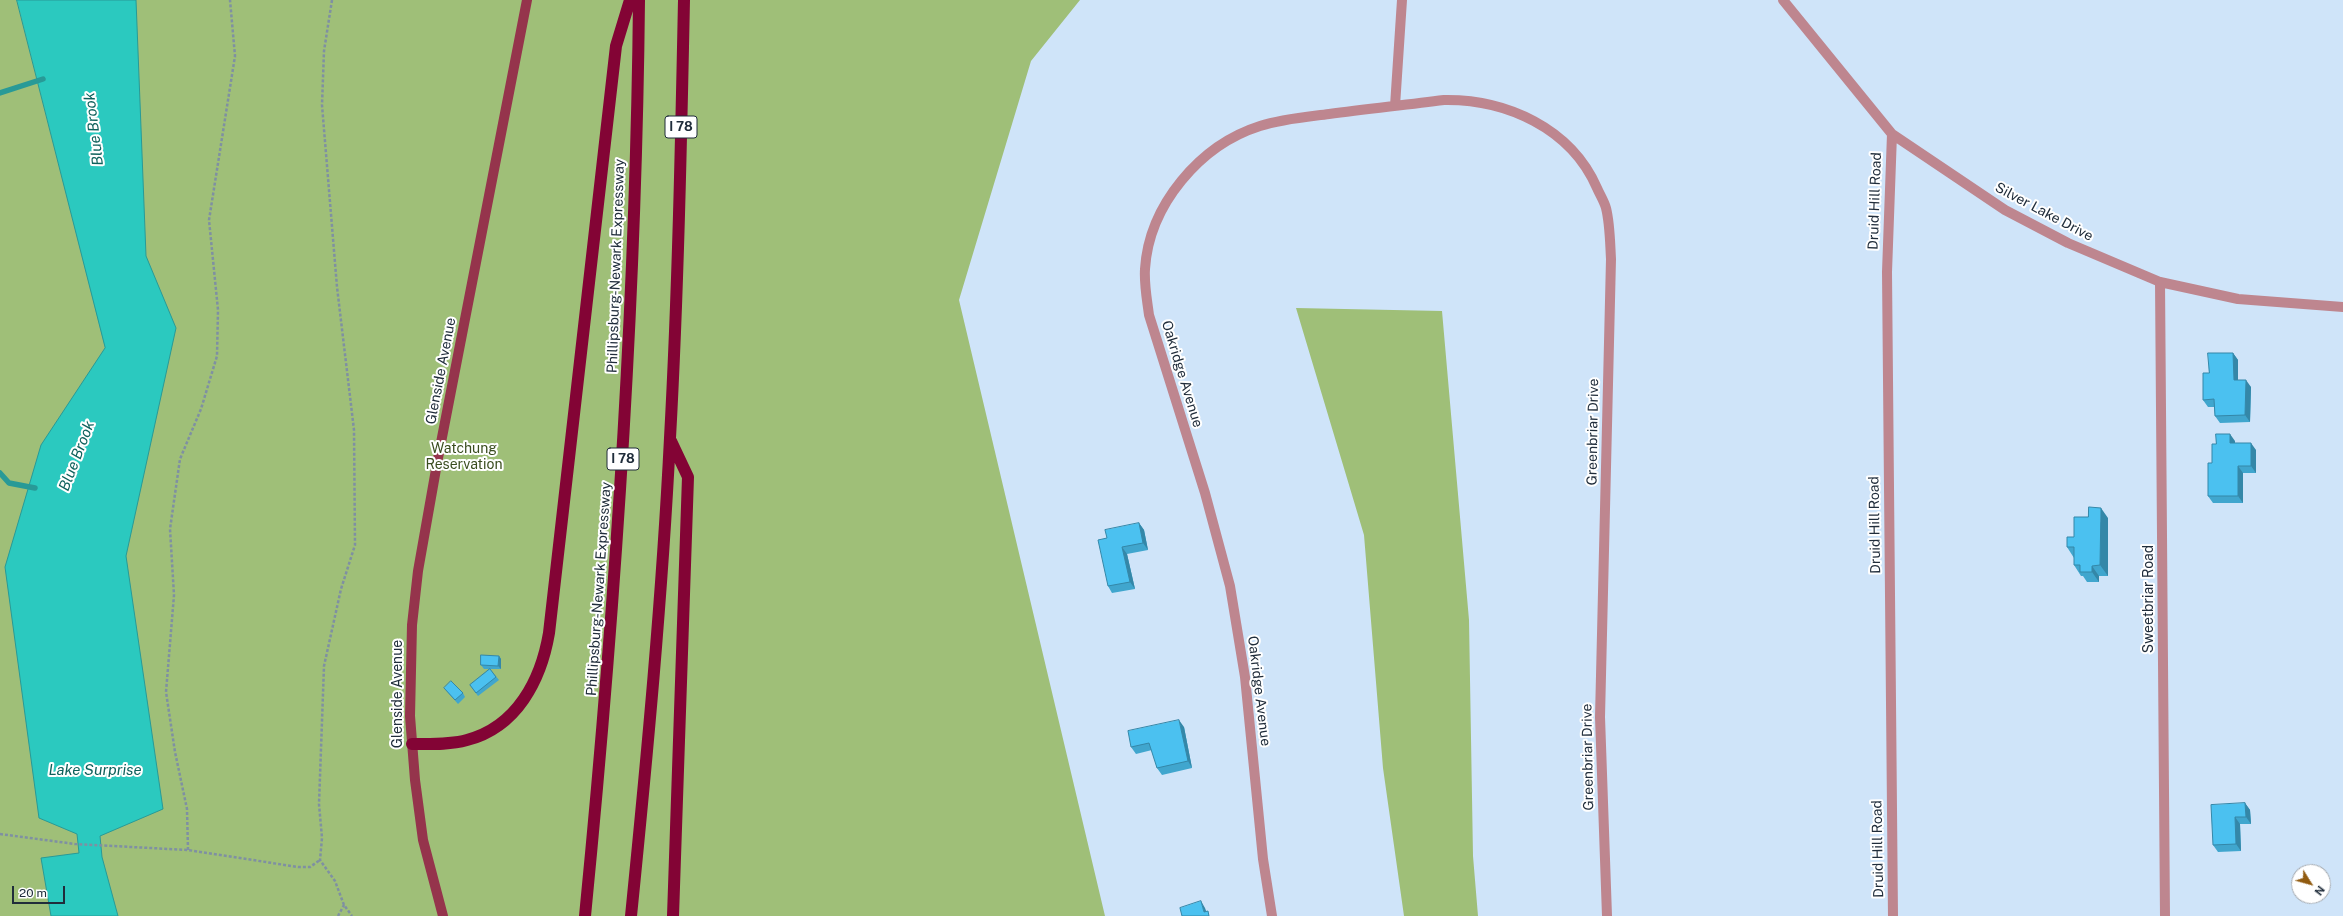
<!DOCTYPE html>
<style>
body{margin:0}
#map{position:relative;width:2343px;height:916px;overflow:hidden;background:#cfe4f9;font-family:"Public Sans",sans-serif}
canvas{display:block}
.north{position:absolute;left:2291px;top:864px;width:40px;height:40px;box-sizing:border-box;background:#fff;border:1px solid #a6abb1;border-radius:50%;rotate:127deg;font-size:11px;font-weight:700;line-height:16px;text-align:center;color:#202d3b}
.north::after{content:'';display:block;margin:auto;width:14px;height:18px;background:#915b10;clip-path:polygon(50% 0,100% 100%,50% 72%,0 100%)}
.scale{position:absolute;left:12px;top:886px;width:53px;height:18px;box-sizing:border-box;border:2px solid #202d3b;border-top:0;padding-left:5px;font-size:12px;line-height:14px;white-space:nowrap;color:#202d3b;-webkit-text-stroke:3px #fff;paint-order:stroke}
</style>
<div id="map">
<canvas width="2343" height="916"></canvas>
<div class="north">N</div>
<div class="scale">20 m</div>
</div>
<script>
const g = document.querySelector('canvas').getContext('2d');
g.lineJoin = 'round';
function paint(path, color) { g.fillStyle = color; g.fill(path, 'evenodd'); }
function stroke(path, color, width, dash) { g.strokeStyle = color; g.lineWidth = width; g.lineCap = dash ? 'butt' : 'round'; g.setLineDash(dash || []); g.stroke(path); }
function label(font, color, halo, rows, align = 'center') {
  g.font = font + ' "Public Sans",sans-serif'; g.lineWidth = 4; g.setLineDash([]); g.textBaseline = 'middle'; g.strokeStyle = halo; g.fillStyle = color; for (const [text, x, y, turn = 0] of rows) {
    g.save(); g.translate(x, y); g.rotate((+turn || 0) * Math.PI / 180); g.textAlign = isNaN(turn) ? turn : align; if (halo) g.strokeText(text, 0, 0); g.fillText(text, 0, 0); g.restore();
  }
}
paint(new Path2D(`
 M0 0H1080L1031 61 959 300 1105 916H0Z
 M1296 308 1442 311 1469 620 1473 856 1478 916H1404L1383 768 1364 535Z`), '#9fbf78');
const water = new Path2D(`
 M17 0H136L146 256 176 328 126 556 163 809 100 836 102 857 118 916H51L41 858 79 853 77 834 39 818 5 567 41 445 105 348Z`);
paint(water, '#2bc9bf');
stroke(water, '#289a97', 1);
stroke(new Path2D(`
 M0 93 43 79
 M0 473 9 483 35 488`), '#289a97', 5.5);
stroke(new Path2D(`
 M332 0 324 51 322 105 337 287 354 430 355 545 341 589 324 666 319 804 322 838 320 860 335 881 344 905 352 916
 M0 834 75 844 188 850 298 867H310L320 860
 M188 850 187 809 175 752 166 692 174 595 170 529 180 459 201 409 217 356 218 310 209 220 235 56 230 0
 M338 916 344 905`), '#7f90a2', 2.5, [3, 2]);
stroke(new Path2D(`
 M1783 0 1892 134 2005 210 2068 243 2160 282 2238 299 2343 307
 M1395 106 1402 0
 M1892 134 1887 272 1893 916
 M2160 282 2165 916
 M1272 916 1263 859 1245 677 1230 586 1205 493 1149 315C1147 299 1144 285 1145 269 1149 205 1200 145 1260 126 1282 119 1306 117 1329 114 1367 109 1405 105 1444 100 1506 99 1571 128 1597 188 1600 195 1604 201 1606 208 1610 224 1610 242 1611 259L1600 717 1607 916`), '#be868f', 10);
stroke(new Path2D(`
 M443 916 423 840 415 780 410 716 412 625 418 571 438 458 527 0`), '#95344c', 10);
stroke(new Path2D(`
 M671 441 688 477 673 916
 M412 744C429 744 449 745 467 740 517 727 541 680 549 633L616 46 630 0
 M585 916C615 611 636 306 639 0
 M631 916C647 757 662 598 670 438 678 292 681 146 684 0`), '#830435', 12);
paint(new Path2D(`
 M2233 353 2238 360V380L2251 387 2250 422 2220 423 2215 416 2214 407H2208L2203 400Z
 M2235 441V443L2256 450V473H2243V503H2213L2208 496 2212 463 2216 444Z
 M2108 518V576H2099V582H2087L2083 576H2081L2074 565V558L2067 547 2074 537Z
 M1139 523 1144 530 1148 550 1127 554 1135 589 1112 593 1108 586 1107 538Z
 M499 656 501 659V669H484L481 665Z
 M490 669 499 680 478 696 470 685Z
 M444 688 463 693 465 697 458 704Z
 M1184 727 1192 768 1162 775 1157 768 1152 750 1136 754 1131 747Z
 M2245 803 2250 810 2251 824H2240L2241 851 2218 852 2213 845Z`), '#40a6ce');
paint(new Path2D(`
 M2233 353 2238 360V387L2234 380Z
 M2246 380 2251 387 2250 422 2245 415Z
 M2230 434 2235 441V450L2230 443Z
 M2251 443 2256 450V473L2251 466Z
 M2238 466 2243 473V503L2238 496Z
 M2101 508 2108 518V576L2100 565Z
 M1139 523 1144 530 1148 550 1143 543Z
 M1122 547 1127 554 1135 589 1130 582Z
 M2092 566 2099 576V582L2092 572Z
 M499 656 501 659V669L498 666Z
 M1179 720 1184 727 1192 768 1188 761Z
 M2245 803 2250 810 2251 824 2246 817Z
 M2235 817 2240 824 2241 851 2236 844Z
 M1201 901 1205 908 1208 916 1204 912Z`), '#3487a8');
const building = new Path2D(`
 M2208 353H2233L2234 380H2246L2245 415 2215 416 2214 399 2203 400V373H2209Z
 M2216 434H2230V443H2251V466H2238V496H2208V463H2212V444H2216Z
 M2089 507 2101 508 2100 565 2092 566V572H2080V565H2074V547H2067V537H2074V517H2088Z
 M1139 523 1143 543 1122 547 1130 582 1108 586 1098 540 1107 538 1105 530Z
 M481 655 499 656 498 666 481 665Z
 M490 669 496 677 476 693 470 685Z
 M451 681 463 693 455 700 444 688Z
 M1179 720 1188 761 1157 768 1149 743 1131 747 1128 731Z
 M2245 803 2246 817H2235L2236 844 2213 845 2211 805Z
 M1201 901 1204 912 1208 911 1209 916H1182L1180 908Z`);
paint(building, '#4bc1f0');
stroke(building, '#3487a8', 1);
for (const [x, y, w] of [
 [681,127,32],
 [623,459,32]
]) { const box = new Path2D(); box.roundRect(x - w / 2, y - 11, w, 22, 3); g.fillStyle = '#fff'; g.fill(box); stroke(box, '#202d3b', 1); }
label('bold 13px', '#202d3b', null, [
 ["I 78",681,127],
 ["I 78",623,459]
]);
label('14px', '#202d3b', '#fff', [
 ["Druid Hill Road",1875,201,-88],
 ["Silver Lake Drive",2044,212,28],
 ["Phillipsburg-Newark Expressway",616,266,-88],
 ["Glenside Avenue",441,371,-79],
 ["Oakridge Avenue",1182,374,73],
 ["Greenbriar Drive",1593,432,-89],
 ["Druid Hill Road",1875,525,-91],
 ["Phillipsburg-Newark Expressway",599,589,-86],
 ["Sweetbriar Road",2149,599,-90],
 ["Oakridge Avenue",1259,691,83],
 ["Glenside Avenue",398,694,-90],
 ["Greenbriar Drive",1588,757,-91],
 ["Druid Hill Road",1878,849,-91]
]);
label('14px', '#3a4d1f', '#fff', [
 ["Watchung",464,449],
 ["Reservation",464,465]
]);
label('italic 15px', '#0e615c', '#fff', [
 ["Blue Brook",94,129,-97],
 ["Blue Brook",77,456,-69],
 ["Lake Surprise",95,770]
]);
</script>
